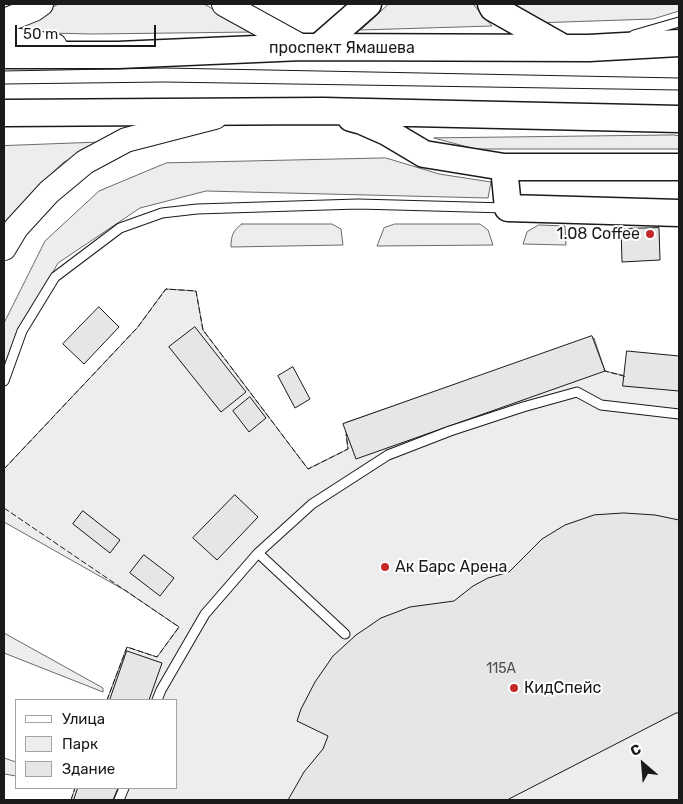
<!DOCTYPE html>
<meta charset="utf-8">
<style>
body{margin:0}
#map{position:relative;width:683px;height:804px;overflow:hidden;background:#fff;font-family:Rubik,sans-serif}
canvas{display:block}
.frame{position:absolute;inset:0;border:5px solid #1a1a1a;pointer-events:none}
.legend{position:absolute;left:15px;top:699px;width:162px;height:90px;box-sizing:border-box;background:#fff;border:1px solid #a3a3a3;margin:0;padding:6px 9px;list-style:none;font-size:15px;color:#1a1a1a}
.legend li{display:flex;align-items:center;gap:10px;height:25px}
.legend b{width:25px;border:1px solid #a3a3a3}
.north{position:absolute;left:618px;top:739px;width:50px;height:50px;-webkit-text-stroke:4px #fff;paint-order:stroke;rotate:333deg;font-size:14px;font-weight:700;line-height:20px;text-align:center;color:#1a1a1a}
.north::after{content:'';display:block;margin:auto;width:18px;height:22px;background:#1a1a1a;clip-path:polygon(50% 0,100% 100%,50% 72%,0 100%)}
.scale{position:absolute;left:15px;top:25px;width:141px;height:22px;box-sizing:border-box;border:2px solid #1a1a1a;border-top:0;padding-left:6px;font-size:15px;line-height:18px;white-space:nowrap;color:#1a1a1a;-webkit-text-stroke:4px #fff;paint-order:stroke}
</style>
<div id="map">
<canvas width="683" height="804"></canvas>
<div class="frame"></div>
<ul class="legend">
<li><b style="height:6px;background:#fff"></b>Улица</li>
<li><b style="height:14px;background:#ededed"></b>Парк</li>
<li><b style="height:14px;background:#e6e6e6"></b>Здание</li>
</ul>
<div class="north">С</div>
<div class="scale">50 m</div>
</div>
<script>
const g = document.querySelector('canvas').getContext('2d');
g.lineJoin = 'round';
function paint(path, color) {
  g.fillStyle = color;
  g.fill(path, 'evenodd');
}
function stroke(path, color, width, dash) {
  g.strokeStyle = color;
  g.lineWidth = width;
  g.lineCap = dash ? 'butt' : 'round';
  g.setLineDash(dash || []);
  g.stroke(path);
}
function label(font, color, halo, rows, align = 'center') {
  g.font = font + ' Rubik,sans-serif';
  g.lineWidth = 4;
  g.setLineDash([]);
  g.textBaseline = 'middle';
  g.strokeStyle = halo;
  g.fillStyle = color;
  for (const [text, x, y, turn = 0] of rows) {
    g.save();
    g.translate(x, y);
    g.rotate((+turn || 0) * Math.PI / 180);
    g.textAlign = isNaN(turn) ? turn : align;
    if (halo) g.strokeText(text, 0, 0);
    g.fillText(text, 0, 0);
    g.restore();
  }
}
const green = new Path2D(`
 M59 4H204L253 32 92 34 4 32Z
 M389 4H473L492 26 361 30Z
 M501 4H679V11L653 19 534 23Z
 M674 135 679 136V149H475L434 138Z
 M104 142 64 162 36 188 4 227V146Z
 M386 158 439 174 491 182 488 198 206 191 140 208 58 263 18 334 4 373V323L45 241 99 191 166 163Z
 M242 224H332L341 229 343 245 231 247C231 236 233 230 242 224Z
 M395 224H480L488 230 493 245 377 246 384 228Z
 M539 225 565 226 566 245 523 244 527 232Z
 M166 289 196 291 203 330 308 469 348 449 345 423 594 338 605 371 630 377 679 383V800H71L75 788H176V700H107L127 647 157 657 179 627 126 591 4 522V469L137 328Z
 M4 633 103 688V692L4 653Z
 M4 758 16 762V776L4 774Z`);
const building = new Path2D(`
 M659 228 660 260 622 262 621 229Z
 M99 307 119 327 84 364 63 344Z
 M195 327 246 392 221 412 169 347Z
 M592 336 605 371 356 459 343 424Z
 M627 351 679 356V391L623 386Z
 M293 367 310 399 295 408 278 376Z
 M250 397 266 418 249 432 233 411Z
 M235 495 258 517 217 560 193 538Z
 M83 511 120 540 110 553 73 524Z
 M624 513 655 515 679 520V713H676L507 800H288L304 772 323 749 328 736 297 721 301 709 315 682 333 656 356 635 381 618 410 607 454 601 473 586 488 578 509 572 542 539 565 525 594 515Z
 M144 555 174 578 160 596 130 573Z
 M127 651 162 663 149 700H110Z
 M78 788H118L113 800H74Z`);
const service = new Path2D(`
 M634 35 679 22
 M4 381 22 331 55 277 120 228 162 213 197 209 358 204 506 208
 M258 553 345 634
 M157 700 161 690 205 614 258 553 312 504 388 455 450 431 523 407 577 392 601 405 679 414
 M119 800 124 788`);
const secondary = new Path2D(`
 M224 4 302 47
 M4 21 34 9 41 4
 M4 39 55 46
 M4 248 16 228 49 192 85 162 126 140 215 117`);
const primary = new Path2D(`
 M491 4 493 8 562 47
 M320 46 368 4
 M4 55H118L302 47 589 48 679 43
 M4 113 323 111 679 119
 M351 118 362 121 387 132 424 154 504 167H679
 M504 167 508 208 679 213`);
const tram = new Path2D(`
 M4 71 165 68 679 78
 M4 84 164 82 679 90`);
const fence = new Path2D(`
 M604 369 605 371 627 377
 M4 469 137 328 166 289 196 291 203 330 308 469 348 449 346 434
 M4 508 179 627 157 657 127 647 107 700
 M71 800 75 788`);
const markers = [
 [650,234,5,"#c62828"],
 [385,567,5,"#c62828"],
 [514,688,5,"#c62828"]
];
const numberNames = [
 ["115А",501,669]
];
const streetNames = [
 ["проспект Ямашева",342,48]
];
const poiNames = [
 ["1.08 Coffee",640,234,"right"],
 ["Ак Барс Арена",395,567],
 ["КидСпейс",524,688]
];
paint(green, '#ededed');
stroke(green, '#6a6a6a', 1);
paint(building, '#e6e6e6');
stroke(building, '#1a1a1a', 1);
stroke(service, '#1a1a1a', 11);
stroke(secondary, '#1a1a1a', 26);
stroke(primary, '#1a1a1a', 29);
stroke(service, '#fff', 9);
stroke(secondary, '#fff', 24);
stroke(primary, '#fff', 26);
stroke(tram, '#1a1a1a', 1);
stroke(fence, '#1a1a1a', 1, [6, 2.5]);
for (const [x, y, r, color] of markers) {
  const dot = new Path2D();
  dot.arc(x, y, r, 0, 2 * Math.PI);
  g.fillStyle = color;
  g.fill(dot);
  stroke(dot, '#fff', 2);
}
label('14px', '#4d4d4d', null, numberNames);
label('16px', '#1a1a1a', '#fff', streetNames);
label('16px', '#1a1a1a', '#fff', poiNames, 'left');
</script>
